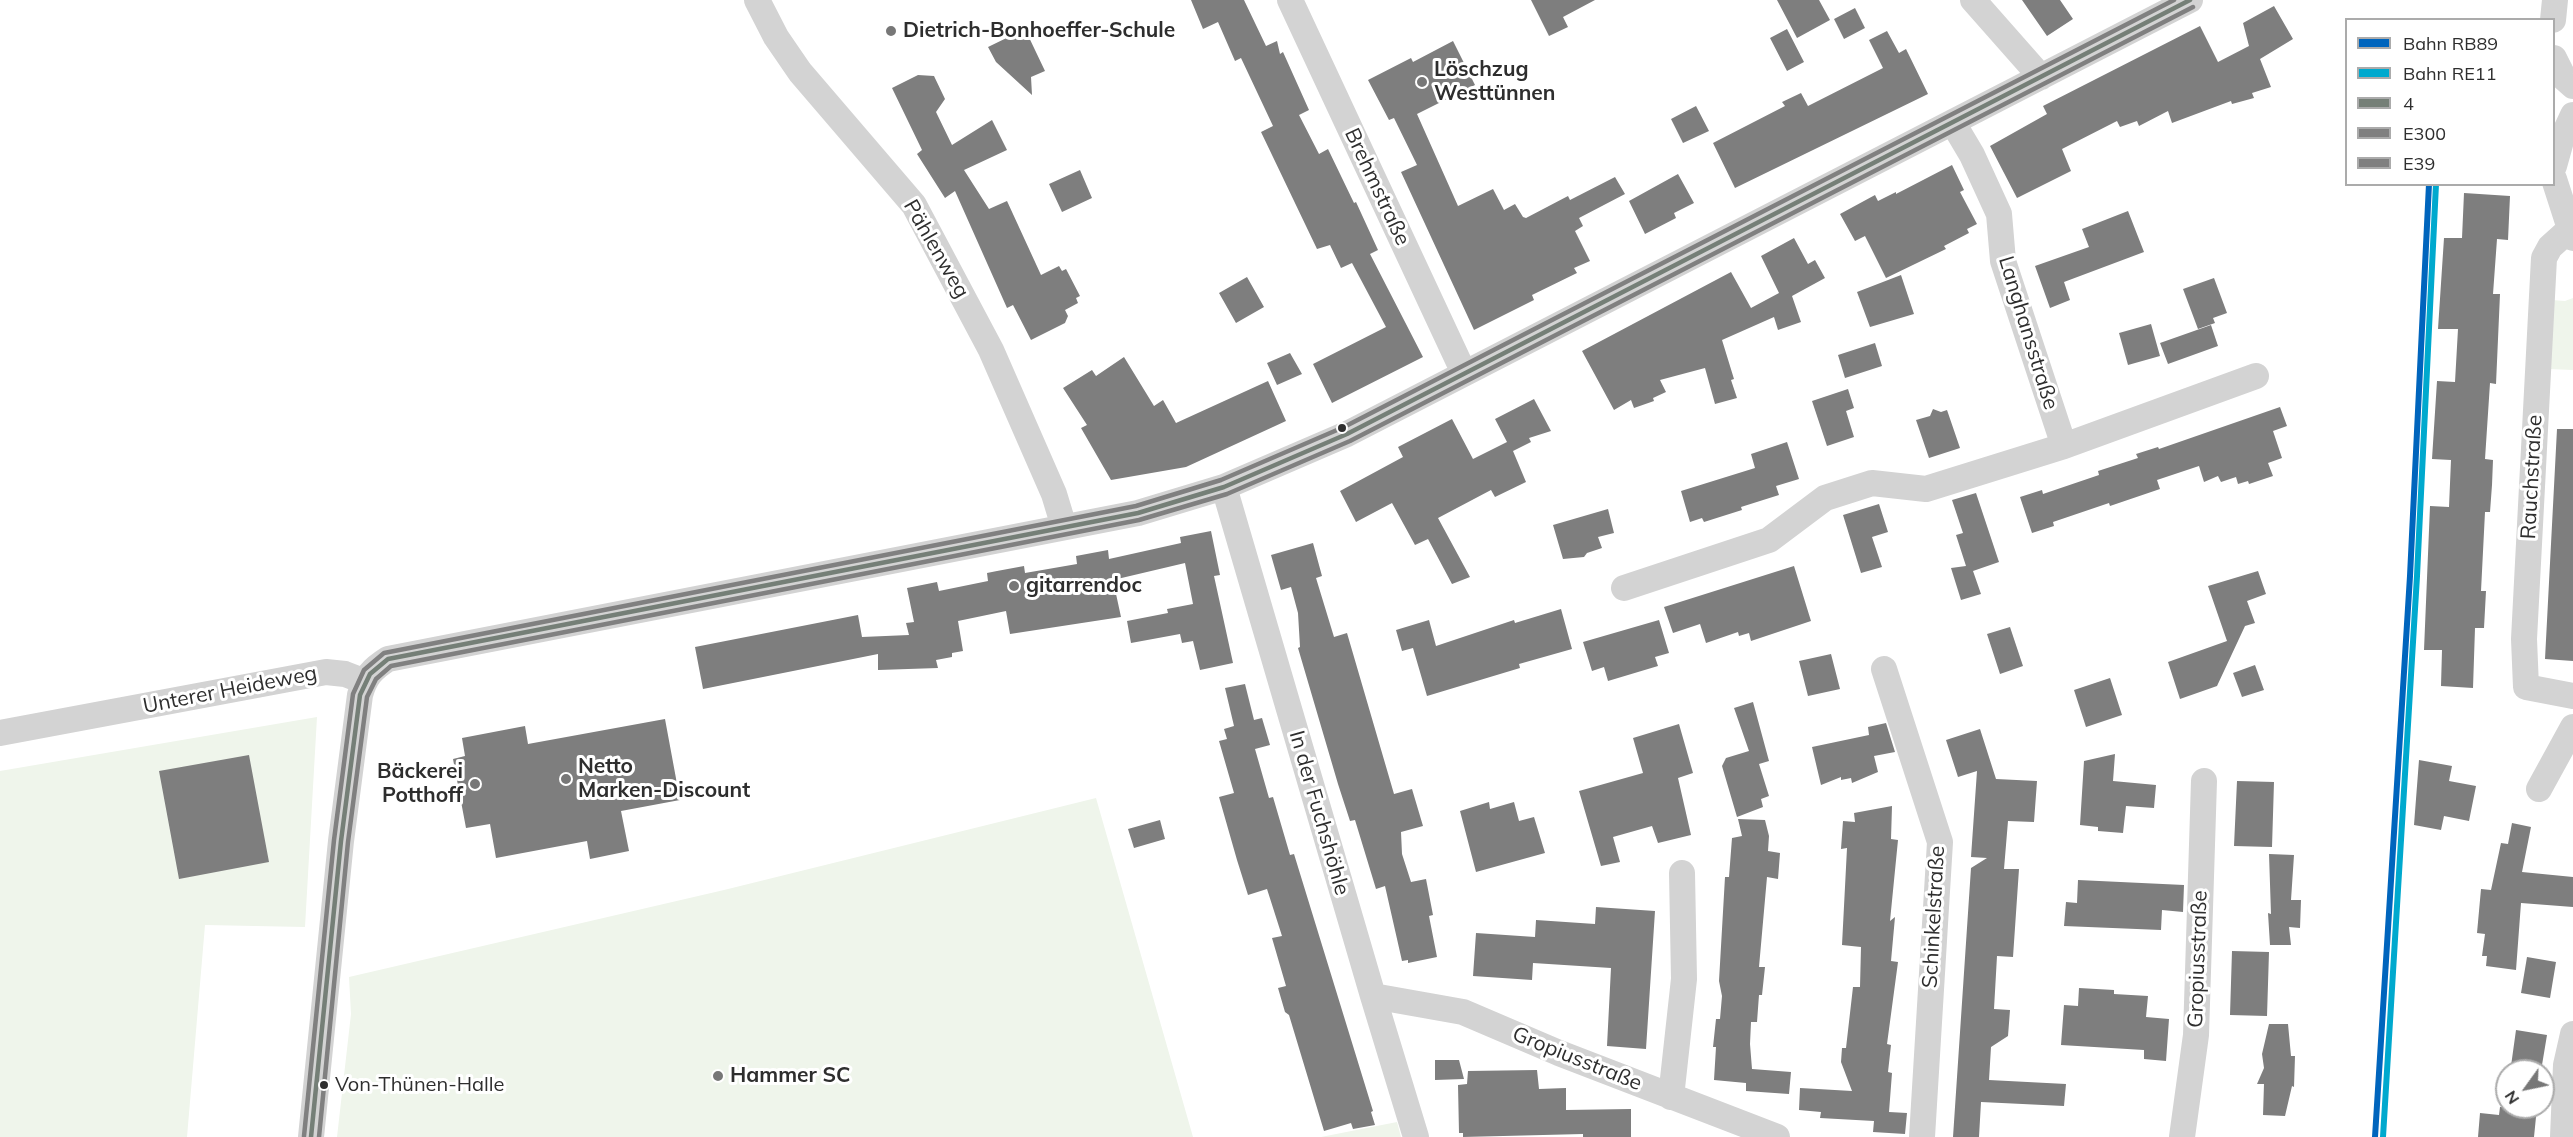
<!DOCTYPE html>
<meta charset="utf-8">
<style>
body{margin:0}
#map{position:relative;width:2573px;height:1137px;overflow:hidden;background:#fff;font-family:Mulish,sans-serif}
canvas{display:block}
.legend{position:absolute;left:2345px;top:18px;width:210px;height:168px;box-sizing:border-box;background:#fff;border:2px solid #ababab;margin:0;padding:8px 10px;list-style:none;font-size:18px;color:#2e2e2e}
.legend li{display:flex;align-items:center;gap:12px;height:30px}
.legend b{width:30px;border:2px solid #ababab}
.north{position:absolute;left:2495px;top:1059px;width:60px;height:60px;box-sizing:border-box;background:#fff;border:2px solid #ababab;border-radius:50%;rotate:237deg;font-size:16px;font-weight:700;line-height:24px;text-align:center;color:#2e2e2e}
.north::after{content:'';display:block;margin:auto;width:21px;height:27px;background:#777;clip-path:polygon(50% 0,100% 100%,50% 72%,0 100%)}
</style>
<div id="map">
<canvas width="2573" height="1137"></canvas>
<ul class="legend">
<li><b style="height:8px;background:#0065bd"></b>Bahn RB89</li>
<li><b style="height:8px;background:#00a9ce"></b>Bahn RE11</li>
<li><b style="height:8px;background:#757f77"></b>4</li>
<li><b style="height:8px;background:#808080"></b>E300</li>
<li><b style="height:8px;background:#808080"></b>E39</li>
</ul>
<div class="north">N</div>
</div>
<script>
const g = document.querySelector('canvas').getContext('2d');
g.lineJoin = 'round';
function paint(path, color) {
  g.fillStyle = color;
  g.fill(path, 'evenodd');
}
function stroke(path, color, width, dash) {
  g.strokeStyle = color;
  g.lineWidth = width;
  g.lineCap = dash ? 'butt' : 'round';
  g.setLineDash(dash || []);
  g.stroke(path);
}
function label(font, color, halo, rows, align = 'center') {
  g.font = font + ' Mulish,sans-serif';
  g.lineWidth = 6;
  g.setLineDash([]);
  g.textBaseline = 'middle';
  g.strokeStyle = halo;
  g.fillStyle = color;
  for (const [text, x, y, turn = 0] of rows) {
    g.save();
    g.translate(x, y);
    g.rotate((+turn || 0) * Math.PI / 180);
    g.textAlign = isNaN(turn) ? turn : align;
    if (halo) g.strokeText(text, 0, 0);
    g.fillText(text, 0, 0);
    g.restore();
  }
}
const green = new Path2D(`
 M2573 298V370L2548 369 2551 300 2565 301Z
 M317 717 305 927 205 925 187 1137H0V771Z
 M1096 798 1193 1137H337L351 1014 349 977 724 890Z
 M1397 1122 1401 1137H1321Z`);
const building = new Path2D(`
 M1191 0H1244L1266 46 1277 41 1280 54 1283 52 1309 110 1299 115 1319 154 1328 149 1354 203 1356 202 1378 250 1370 254 1423 357 1332 403 1313 364 1386 327 1352 263 1341 268 1330 245 1317 249 1261 132 1273 126 1241 58 1235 61 1218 22 1203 29Z
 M1531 0H1595L1563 17 1568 27 1549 36Z
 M1777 0H1819L1830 20 1797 38Z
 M2022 0H2060L2073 19 2047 36Z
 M2274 6 2293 39 2260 59 2271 87 2252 93 2254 98 2232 104 2231 101 2172 123 2168 111 2139 126 2137 121 2120 127 2117 121 2062 149 2071 171 2017 198 1990 146 2047 114 2043 106 2200 26 2218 62 2249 46 2243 23Z
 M1855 8 1865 28 1844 39 1834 19Z
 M1025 29 1045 71 1031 77 1032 95 996 62 988 47Z
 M1787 29 1804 62 1787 71 1770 38Z
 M1887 31 1899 53 1906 49 1928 94 1735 188 1713 143 1785 106 1782 102 1801 93 1808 106 1883 68 1869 40Z
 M1453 41 1475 85 1417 114 1458 206 1493 189 1504 210 1515 204 1523 217 1526 218 1568 196 1570 200 1615 177 1625 194 1579 218 1583 226 1575 231 1590 261 1574 268 1577 273 1532 295 1534 300 1474 330 1401 172 1417 165 1394 118 1389 120 1368 80 1411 58 1413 62Z
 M918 75 934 76 945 99 936 112 952 145 992 120 1007 150 964 170 989 209 1007 201 1041 275 1059 266 1062 271 1066 269 1080 296 1076 298 1078 303 1065 310 1068 316 1065 323 1031 340 1013 305 1007 308 955 191 945 198 917 154 922 150 892 88Z
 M1696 106 1709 131 1683 143 1671 119Z
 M1952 165 1964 190 1960 192 1977 224 1967 229 1969 233 1944 246 1946 249 1886 278 1865 236 1855 241 1840 214 1875 195 1878 201 1896 192V194Z
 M1080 170 1092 198 1062 212 1049 184Z
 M1678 174 1694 203 1674 213 1676 218 1645 234 1629 201Z
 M2464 193 2510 196 2508 240 2497 239 2493 294H2500L2496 384 2490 383 2485 459 2493 460 2492 485 2490 512H2485L2481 591H2486L2484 628H2475L2473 688 2441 686 2442 650H2424L2430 506 2449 507 2451 460 2432 459 2437 381 2455 382 2458 329H2438L2444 238H2462Z
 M2128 211 2144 252 2064 282 2070 300 2050 308 2035 266 2089 247 2082 229Z
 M1794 238 1808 264 1815 260 1825 278 1792 296 1801 322 1778 330 1774 317 1722 340 1734 379 1731 380 1737 398 1715 404 1705 368 1660 380 1666 392 1653 398 1654 401 1634 408 1631 400 1614 410 1582 351 1731 272 1751 308 1779 293 1761 256Z
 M1901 275 1914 314 1870 327 1857 292Z
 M1247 277 1264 307 1236 323 1219 293Z
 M2214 278 2227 313 2213 318 2215 323 2198 329 2183 289Z
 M2151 324 2160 356 2128 365 2119 333Z
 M2211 325 2218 346 2168 364 2160 343Z
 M1875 343 1882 366 1845 378 1838 355Z
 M1290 353 1302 374 1277 385 1267 363Z
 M1124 357 1154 406 1163 400 1176 423 1268 381 1286 421 1186 467 1111 480 1081 428 1087 425 1063 388 1092 370 1096 376Z
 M1848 389 1854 408 1846 411 1854 437 1827 446 1812 401Z
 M1534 399 1551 431 1529 438 1531 442 1513 451 1526 482 1495 497 1491 490 1438 518 1470 577 1452 584 1428 539 1415 545 1392 503 1356 522 1340 491 1403 457 1398 447 1452 419 1473 459 1507 442 1495 419Z
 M2280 407 2287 426 2273 431 2282 458 2268 463 2273 476 2249 484 2248 481 2238 484 2236 477 2221 482 2218 476 2204 482 2199 466 2157 480 2160 489 2110 506 2109 503 2053 522 2054 526 2032 533 2020 497 2042 490 2043 494 2099 475 2098 471 2138 458 2136 454 2158 447 2159 449Z
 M1933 409 1941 412 1947 410 1960 448 1929 458 1916 420 1930 416Z
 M2557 429H2573V661L2545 659Z
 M1787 442 1799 479 1776 486 1779 495 1741 507 1742 510 1704 522 1702 518 1690 522 1681 491 1755 468 1751 454Z
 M1976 493 1999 562 1973 571 1981 594 1961 600 1951 568 1966 566 1956 535 1963 533 1952 500Z
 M1879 504 1888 532 1872 537 1882 567 1861 573 1843 515Z
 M1608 509 1614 533 1598 537 1602 548 1587 553 1584 557 1563 559 1553 525Z
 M1211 531 1220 575 1214 576 1233 663 1200 670 1193 641 1182 643 1180 634 1131 643 1127 621 1168 613 1167 609 1193 604 1185 563 1113 580 1121 617 1010 634 1006 611 958 621 963 651 952 653V657L936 660 938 668 878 670V654L703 689 695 647 858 615 862 637 909 635 906 623 914 622 907 588 937 582 939 591 988 581 987 573 997 571 1024 566 1025 573 1077 564 1076 556 1108 550 1109 559 1181 543 1180 537Z
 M1313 543 1322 576 1316 578 1334 637 1347 633 1394 794 1412 789 1423 826 1401 832 1402 854 1411 882 1426 879 1433 915 1429 916 1437 957 1408 963V960L1402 961 1385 886 1376 889 1355 820 1350 821 1338 784 1298 648 1300 647 1298 613 1291 587 1281 590 1271 555Z
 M1794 566 1811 621 1751 641 1749 633 1739 636 1738 632 1706 643 1700 624 1673 633 1664 607Z
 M2258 571 2266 594 2247 601 2255 623 2245 626 2217 686 2180 699 2168 662 2227 641 2208 586Z
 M1561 609 1572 649 1519 664 1520 668 1427 696 1413 648 1402 651 1396 630 1429 620 1436 646 1514 620 1515 623Z
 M1659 620 1669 653 1655 657 1658 666 1608 681 1604 667 1592 671 1583 642Z
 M2010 627 2023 666 2000 674 1987 634Z
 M1831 654 1840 689 1808 696 1799 661Z
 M2255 665 2264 690 2242 697 2233 673Z
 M2110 678 2122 715 2086 727 2074 690Z
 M1245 684 1254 720 1262 718 1270 745 1255 749 1269 798 1273 797 1290 855 1294 854 1373 1111 1371 1112 1375 1125 1353 1129 1351 1123 1324 1131 1289 1015 1285 1012 1278 988 1286 986 1272 938 1282 936 1267 889 1248 895 1237 860 1219 797 1234 793 1219 741 1227 739 1224 729 1234 726 1225 688Z
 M1753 702 1769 761 1759 764 1769 796 1761 799 1763 807 1737 817 1722 766 1726 758 1749 751 1734 708Z
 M665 719 680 800 621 811 629 851 590 859 587 841 496 858 490 824 466 828 453 759 465 756 462 738 525 726 528 744Z
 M1886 723 1895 752 1874 756 1878 772 1852 783 1851 778 1841 780V777L1821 785 1812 747 1869 735 1868 727Z
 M1679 724 1693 773 1678 778 1691 835 1658 843 1652 826 1613 837 1620 862 1601 866 1579 791 1643 773 1633 738Z
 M1980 729 1996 779 2037 781 2034 822 2008 821 2004 869H2019L2013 957 1997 956 1994 1009 2010 1010 2008 1036 1991 1047 1989 1080 2066 1084 2064 1106 1981 1102 1979 1137H1953L1971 868 1987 858 1971 857 1977 771 1958 777 1946 740Z
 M2115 754 2113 781 2156 785 2154 808 2126 806 2123 833 2098 831V827L2080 825 2084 761Z
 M249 755 269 862 179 879 159 771Z
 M2419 760 2452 766 2449 781 2476 786 2469 821 2444 816 2441 830 2414 825Z
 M2237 781 2274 782 2272 847 2234 846Z
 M1489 802 1490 809 1514 802 1519 821 1534 817 1545 853 1476 872 1460 811Z
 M1892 806 1891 839 1898 840 1890 921 1895 917 1891 961 1898 962 1887 1044 1891 1045 1888 1072 1892 1073 1889 1112 1907 1113 1905 1134 1873 1132 1874 1121 1820 1118 1821 1112 1799 1110 1800 1088 1852 1091 1841 1062 1842 1048H1846L1853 987H1860L1861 947 1842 945 1847 848 1841 849 1843 821 1855 822 1854 813Z
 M1738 819 1765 820 1769 836 1768 851 1780 853 1778 879 1767 877 1759 967H1765L1762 995H1759L1757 1022H1751L1750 1044 1752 1069 1791 1072 1789 1094 1746 1091V1083L1714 1080 1716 1047H1713L1716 1019H1720L1722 996 1719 981 1725 877H1729L1732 838 1742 836Z
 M1160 820 1165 839 1134 848 1128 829Z
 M2512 823 2531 827 2522 872 2573 877V907L2521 903 2516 970 2486 966 2487 956H2482L2485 934 2477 933 2481 889 2491 890 2501 843 2508 844Z
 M2269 854 2294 855 2291 900H2301L2300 928 2289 927 2291 945H2270L2268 913 2271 914Z
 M2078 880 2184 885 2183 912 2162 910 2161 930 2064 926 2066 902 2077 903Z
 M1596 907 1655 911 1646 1049 1607 1046 1611 968 1533 963 1532 980 1473 976 1476 933 1535 937 1536 920 1595 924Z
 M2232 951 2269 952 2267 1016 2230 1015Z
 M2527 957 2556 962 2550 998 2521 993Z
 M2079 988 2114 990V994L2148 996 2146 1017 2169 1019 2166 1061 2144 1059V1050L2061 1045 2064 1005 2078 1006Z
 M2269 1024H2288L2291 1056H2295L2294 1087 2292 1086 2285 1116 2263 1115 2264 1084H2257L2264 1068 2262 1054Z
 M2516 1030 2547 1035 2541 1071 2511 1066Z
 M1435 1060H1459L1464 1079 1435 1080Z
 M1537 1070 1539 1089 1566 1088V1110L1631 1109V1137H1583V1134L1463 1137V1133H1459L1458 1085 1467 1084 1468 1071Z
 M2500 1107H2537L2534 1137H2478L2480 1113 2499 1115Z`);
const street = new Path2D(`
 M757 0 776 37 800 72 914 205 991 350 1054 494 1064 527
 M1290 0 1464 373
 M1973 0 2041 77
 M2553 20 2555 0
 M2554 58 2564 78 2573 86
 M1953 123 1972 155 1999 214 2003 261 2064 446 2256 376
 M2554 166 2561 141 2573 115
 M2554 179 2573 238
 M2570 229 2550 247 2544 258 2524 639 2526 687 2573 696
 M1224 487 1373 996 1416 1137
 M1624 588 1769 540 1825 498 1872 483 1926 489 2064 446
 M1884 669 1940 842 1922 1137
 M0 733 326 672 345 674 363 681
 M2539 789 2573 727
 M1373 996 1463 1012 1559 1053 1777 1137
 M1671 1097 1684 979 1682 873
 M311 1137 341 841 360 695C365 677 372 669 388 659L1138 513 1224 487 1347 434 2190 0
 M2182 1137 2196 1035 2204 781
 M2563 1137 2566 1065 2573 1034`);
const bus1 = new Path2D(`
 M311 1137 341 841 360 695 370 674 388 659 1138 513 1224 487 1347 434 2190 0`);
const bus2 = new Path2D(`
 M319 1137 348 842 367 697 376 679 391 666 1139 520 1227 494 1350 441 2193 7`);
const bus3 = new Path2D(`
 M304 1136 334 840 353 694 364 670 384 653 1136 506 1221 480 1344 427 2174 0`);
const rail1 = new Path2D(`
 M2375 1137 2410 576 2429 184`);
const rail2 = new Path2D(`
 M2383 1137 2417 576 2436 184`);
const markers = [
 [891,31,6,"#777"],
 [1422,82,6,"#777"],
 [1342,428,5,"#2e2e2e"],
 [1014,586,6,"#777"],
 [566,779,6,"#777"],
 [475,784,6,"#777"],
 [718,1076,6,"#777"],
 [324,1085,5,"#2e2e2e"]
];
const busNames = [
 ["Von-Thünen-Halle",335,1085]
];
const poiNames = [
 ["Dietrich-Bonhoeffer-Schule",903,31],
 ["Löschzug",1434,70],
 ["Westtünnen",1434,94],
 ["gitarrendoc",1026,586],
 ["Netto",578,767],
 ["Marken-Discount",578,791],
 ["Bäckerei",463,772,"right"],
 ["Potthoff",463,796,"right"],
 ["Hammer SC",730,1076]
];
const streetNames = [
 ["Brehmstraße",1377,187,65],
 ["Pählenweg",936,249,60],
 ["Langhansstraße",2028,333,73],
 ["Rauchstraße",2532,477,-87],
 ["Unterer Heideweg",230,690,-11],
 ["In der Fuchshöhle",1319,813,74],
 ["Schinkelstraße",1934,917,-87],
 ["Gropiusstraße",2198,959,-88],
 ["Gropiusstraße",1577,1059,22]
];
paint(green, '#eff5eb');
paint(building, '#7e7e7e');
stroke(street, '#d3d3d3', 26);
stroke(bus1, '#757f77', 4.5);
stroke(bus2, '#808080', 4.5);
stroke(bus3, '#808080', 4.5);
stroke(rail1, '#0065bd', 6);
stroke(rail2, '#00a9ce', 6);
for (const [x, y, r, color] of markers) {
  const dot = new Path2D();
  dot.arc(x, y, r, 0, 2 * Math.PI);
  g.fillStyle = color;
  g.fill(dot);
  stroke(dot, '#fff', 2);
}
label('20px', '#2e2e2e', '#fff', busNames, 'left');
label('bold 21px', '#2e2e2e', '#fff', poiNames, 'left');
label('21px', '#2e2e2e', '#fff', streetNames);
</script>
